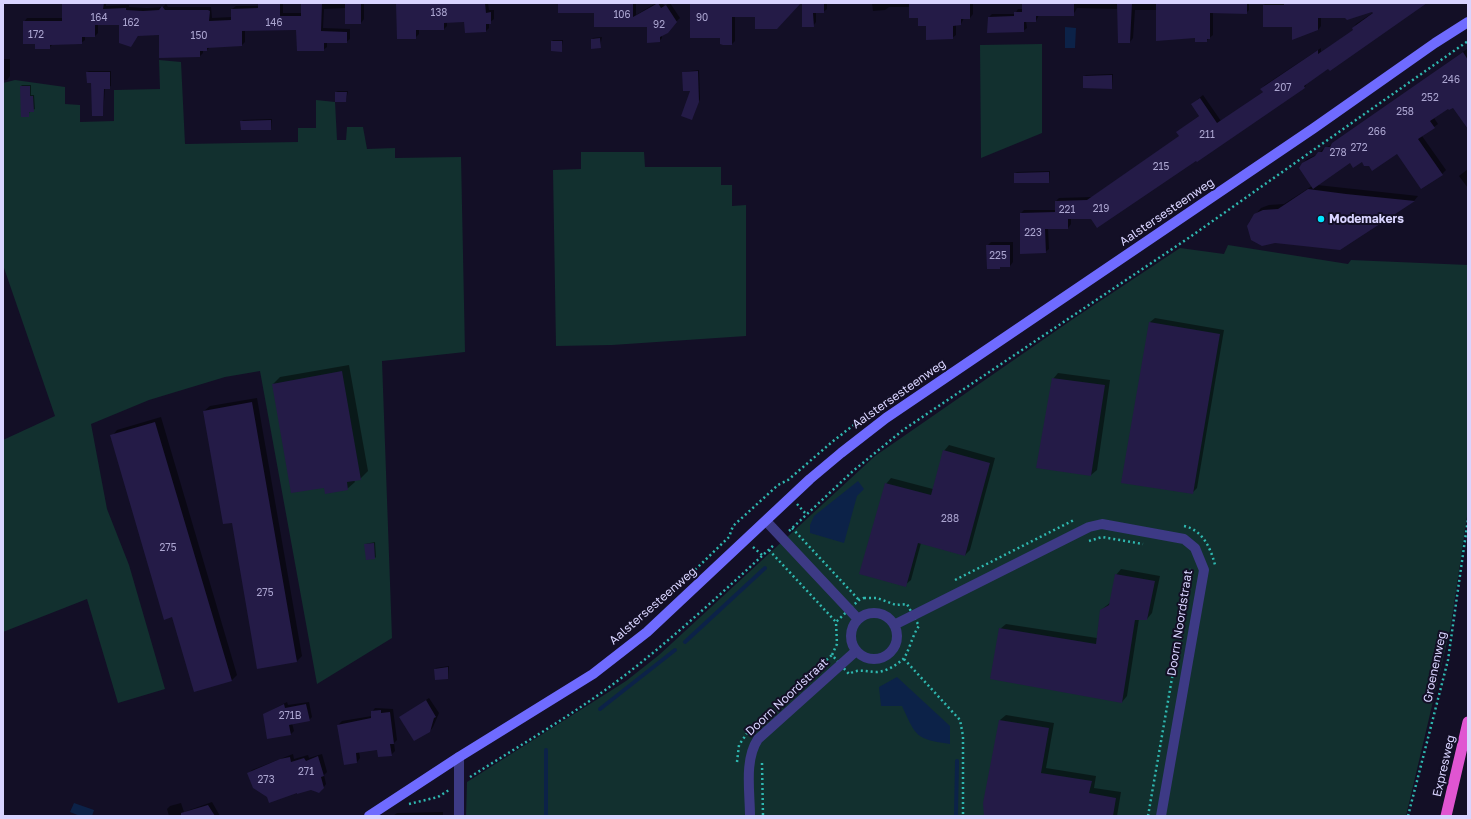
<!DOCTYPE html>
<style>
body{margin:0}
#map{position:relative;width:1471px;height:819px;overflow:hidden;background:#130f26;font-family:"Golos Text",sans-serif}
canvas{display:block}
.frame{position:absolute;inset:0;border:4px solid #d9d4ff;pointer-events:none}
</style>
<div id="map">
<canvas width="1471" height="819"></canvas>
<div class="frame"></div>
</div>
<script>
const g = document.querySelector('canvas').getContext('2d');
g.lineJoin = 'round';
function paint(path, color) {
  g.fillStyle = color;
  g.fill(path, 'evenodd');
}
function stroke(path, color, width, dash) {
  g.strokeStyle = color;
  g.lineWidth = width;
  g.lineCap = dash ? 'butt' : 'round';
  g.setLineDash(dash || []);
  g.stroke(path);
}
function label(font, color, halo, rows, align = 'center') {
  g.font = font + ' "Golos Text",sans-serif';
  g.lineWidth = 4;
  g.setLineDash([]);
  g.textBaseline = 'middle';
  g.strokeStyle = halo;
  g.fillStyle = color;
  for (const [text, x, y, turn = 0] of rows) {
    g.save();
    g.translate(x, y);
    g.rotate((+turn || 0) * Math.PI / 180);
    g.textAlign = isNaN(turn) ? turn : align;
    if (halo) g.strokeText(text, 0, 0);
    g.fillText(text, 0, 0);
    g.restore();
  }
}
const green = new Path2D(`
 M1042 44V133L981 158 980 45Z
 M159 60 181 62 185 144 298 142V128H316V100L335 102 337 140H346L347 127H363L367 149 395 148V158L461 157 465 352 382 361 392 638 317 684 260 371 225 377 149 400 91 424 107 509 129 565 165 689 118 703 87 599 3 632V440L55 416 3 265V83L15 80 65 87V104L80 105V122L114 121V90L160 89Z
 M581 152H644L645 167H721V185H732V206L746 205V336L612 345 556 346 553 170 581 169Z
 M1228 245 1348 264 1351 260 1468 265V510L1451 625 1406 816H466L467 782 626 681 659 655 875 456 1073 319 1180 248 1224 254Z`);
const water = new Path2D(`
 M1065 27 1076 28 1075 48H1065Z
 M858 481 864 489 857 496 844 543 810 533V525L814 516Z
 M897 677 950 726V744C915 739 916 736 902 706H881L879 687Z
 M74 803 94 810 92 816H80L70 812Z`);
const shadow = new Path2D(`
 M63 3H106V6L129 5V7L147 8 163 7 166 4 168 7H211L212 18 232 17V9L236 6H259V3H283V13H302V3H364V19L361 23 346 8 324 9 323 28 350 29V39L346 42H327V47L323 50 297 29 245 30V42L242 45 210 47 207 50H203V53L200 56 160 34 139 35 131 46 120 24H98V33L95 36H85V40L81 43 53 44 49 48 36 43 24 22 27 18H63Z
 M397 3H488L489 10H494V19L489 23V28L485 32 465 21H447V26L444 29H419V34L415 38Z
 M559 3H636V15L656 3H663L664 6 670 3 680 18 662 35V38L659 41 648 26Z
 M691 3H800L756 16H735V41L732 44 721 37Z
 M803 3H827V9L823 12H816V22L813 26Z
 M872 3H973V14L970 18H964L961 24 956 25V35L952 38 927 25 910 7H889L885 10 873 11Z
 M1023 3H1249V10L1246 13 1213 12V35L1206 41 1196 37 1157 10H1135L1133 38 1130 42 1118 9 1077 8 1073 15H1039L1036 21H1026L1027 28 1023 31 989 17 992 14H1015L1018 9H1023Z
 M1266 3H1425L1307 83 1305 87 1198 161 1197 160 1091 218H1071V224L1068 228H1048L1049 249 1045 252 1021 213 1024 210H1056V201L1059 198 1092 197 1180 136 1177 132 1200 115 1192 104 1203 95 1221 121 1263 92 1261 89 1265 85 1321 48V52L1354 30 1353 28 1356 24 1374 12 1373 10 1346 17H1321V26L1318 30 1293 26 1264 5Z
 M602 37 600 47 592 39 593 38Z
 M553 40H563L561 51 552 41Z
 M1467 49 1468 127 1454 106 1448 108 1434 118 1438 124 1422 136 1446 170 1442 174 1397 153 1369 164 1362 160 1350 162 1317 185 1418 196 1414 201 1340 249 1248 230 1249 222 1261 208 1269 205 1284 204 1312 186 1303 163 1307 159 1318 154 1323 149 1333 144Z
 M3 59H10V76L7 80H3Z
 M699 70 700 99 693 117 692 90 683 72Z
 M89 71H111V86L105 88 103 115 87 72Z
 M1113 74 1112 88 1084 76 1086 75Z
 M22 85H31V95H34L35 109 30 111 28 116 21 86Z
 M338 91H348L346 101 336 92Z
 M272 119 271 129 241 122 243 120Z
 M1468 169V188L1459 176Z
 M1050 171 1049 182 1015 173 1017 172Z
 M991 242H1013V262L1010 266H1002L999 268 987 246Z
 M1155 318 1224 330 1197 488 1192 493 1150 322Z
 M349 365 368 471 360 479 354 480 355 482 347 489 325 487 273 384 280 377Z
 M1058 373 1110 380 1097 470 1091 475 1037 467 1053 379Z
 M257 398 302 656 297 661 233 522 204 411 210 406Z
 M161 417 237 675 231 681 112 436 117 430Z
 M949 445 995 458 970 550 965 555 921 543 911 580 905 585 886 484 891 478 933 489 944 451Z
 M375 542 376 557 375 558 365 544Z
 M1121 569 1160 576 1152 613 1147 619H1139L1127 696 1122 702 1000 629 1006 624 1097 638 1101 610 1111 602 1116 575Z
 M449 666 448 678 435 669 436 668Z
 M429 698 439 713 433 727 430 731 400 717Z
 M287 702 288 705 309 702 312 717 309 720 292 723 294 731 291 734 264 714Z
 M375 708 393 709 397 740 394 743 395 751 391 755 378 749 359 752 360 758 357 762 345 764 338 725 342 721 372 716V712Z
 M1006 715 1054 723 1046 768 1096 776 1094 788 1121 792 1117 816H985L984 804 1000 720Z
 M293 754 294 759 308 755 309 758 322 754 327 772 324 775 326 784 321 791 316 792 311 789 268 796 249 773 252 770Z
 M212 802 220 816H169L167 809 170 806 181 803 184 812Z
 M443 812V816H393L397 813Z`);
const stream = new Path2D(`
 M685 642 765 568
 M600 709 675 650
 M546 750V816
 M956 816 957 761`);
const building = new Path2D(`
 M62 3H104L103 9 126 8V10L143 11 159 10 162 6 165 10H208L210 11 209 21 231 20V9L258 8V3H280V16H301V3H322L321 31 347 32V43H324V51H297L296 30 242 31V46L207 48V51H200V57L159 58V35L138 36 131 47 119 43V25H95V37H82V44L50 45V49H35V44H23V21H62Z
 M345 3H361V24H345Z
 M396 3H485L486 13 491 12V24H486V32L465 33 464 22 444 23V30H416V39H397Z
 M558 3H633V17L658 3 661 8 666 5 677 22 668 33 660 37V42L647 43V27H594V13H558Z
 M690 3H801L777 29H755V17H732V45H723L720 44V38H690Z
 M802 3H824V13H813L814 27H802Z
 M909 3H970V19H961V25L953 26V39L926 40V26H918V18H909Z
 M1022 3H1074V16H1036V22H1024V32L987 33 988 17 1014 16V12H1022Z
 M1117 3H1132L1130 43H1118Z
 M1156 3H1247V14L1210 13V39H1207V42H1195V38L1156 41Z
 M1284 3H1427L1330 71 1328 69 1304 86 1305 88 1197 162 1196 161 1097 228 1091 219H1068V229H1045L1046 253 1020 254V213L1055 212V201L1087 200 1179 136 1176 132 1199 116 1191 104 1200 98 1217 123 1263 92 1260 89 1318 50V54L1353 30 1352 28 1373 13 1372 12 1347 20 1345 18H1318V30L1292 40V27H1263V5H1284Z
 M600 38 601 48 591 49V39Z
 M551 41H562V52L551 51Z
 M1463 52 1468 60V129L1453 108 1449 110 1448 109 1430 121 1435 128 1418 139 1443 175 1421 189 1397 154 1372 171 1369 166H1364L1362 162 1353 168 1350 163 1313 189 1299 168 1302 163 1315 156 1318 152H1322L1325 147H1330L1332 143Z
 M698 71 699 102 692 120 681 116 690 91H683L682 72Z
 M86 72H110V89H104L103 116H92L91 83H87Z
 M1112 75V89L1083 88V76Z
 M20 86H30V96H33L34 112H29V117H21Z
 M335 92H347L346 102H335Z
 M271 120V130H241L240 121Z
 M1049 172V183H1014V173Z
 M1308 189 1346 194 1415 201 1340 250 1275 243 1262 246 1251 240 1247 226 1254 214 1263 210 1278 209Z
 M986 245H1010V267H1000V269H987Z
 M1149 322 1220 334 1193 494 1121 483Z
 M342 371 361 480 347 482 348 490 325 494 324 488 291 493 272 384Z
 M1052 378 1105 385 1091 476 1036 468Z
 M252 402 297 662 257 669 232 523 223 524 203 411Z
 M155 422 232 681 194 692 172 617 164 620 110 435Z
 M943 450 990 463 965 556 918 543 906 587 859 574 885 483 931 495Z
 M374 543 375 559 366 560 364 544Z
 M1115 574 1155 581 1147 620H1135L1122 703 990 679 999 628 1096 644 1100 610 1109 605Z
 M448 667V679L435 680 434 669Z
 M426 700 436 717 434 718 430 732 414 741 399 717Z
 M284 704 285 708 306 704 310 721 289 725 291 735 267 739 263 714Z
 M381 710V713L390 712 394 744H390L392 756 378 757 377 750 356 753 357 763 344 765 337 725 371 718V711Z
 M999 720 1049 728 1041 773 1092 781 1089 793 1116 798 1113 816H984L983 803Z
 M318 756 324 776 321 777 324 788 319 793 311 790 297 794V793L269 803 267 797 253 788 247 773 280 759 290 757 291 762 304 758 306 761Z
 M208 805 215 816H181V813Z`);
const path = new Path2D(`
 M797 504 806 514
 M1184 526C1203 530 1211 549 1215 565
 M792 528 859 600
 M789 531 853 471 903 430 1190 237 1468 41
 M1089 541 1102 537 1143 544
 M753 547 762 555
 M769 550 836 622
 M955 580 1074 520
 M670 594 729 537 733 526 778 485 788 480 832 442 888 398 898 396
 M864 598H877L896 605 907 604 919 626C912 635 908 656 902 660 895 666 887 671 877 672 866 672 859 668 849 674L832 655 837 644 836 622 859 600Z
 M904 659 960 720 963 736V816
 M804 680 832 655
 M737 762 739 745 750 729
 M762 763 763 816
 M470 777C522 744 576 713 624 676 677 635 726 589 775 544
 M409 804 438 797 449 790
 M1148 816 1191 569
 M1408 816 1448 660 1468 519`);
const minor = new Path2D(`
 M766 521 858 619
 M851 636a23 23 0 1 1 46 0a23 23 0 1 1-46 0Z
 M894 625 1089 527 1102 524 1184 539 1195 548 1204 570 1161 816
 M459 816V757
 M750 816C750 792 744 760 758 739L856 651`);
const secondary = new Path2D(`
 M369 816 459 757 593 674 647 632 810 479 841 453 886 418 1314 128 1435 43 1468 22`);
const trunk = new Path2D(`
 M1446 816 1468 722`);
const markers = [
 [1321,219,4,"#00e5ff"]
];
const numberNames = [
 ["138",439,13],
 ["106",622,15],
 ["164",99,18],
 ["90",702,18],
 ["162",131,23],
 ["146",274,23],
 ["92",659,25],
 ["172",36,35],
 ["150",199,36],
 ["246",1451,80],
 ["207",1283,88],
 ["252",1430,98],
 ["258",1405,112],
 ["266",1377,132],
 ["211",1207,135],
 ["272",1359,148],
 ["278",1338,153],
 ["215",1161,167],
 ["219",1101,209],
 ["221",1067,210],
 ["223",1033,233],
 ["225",998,256],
 ["288",950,519],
 ["275",168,548],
 ["275",265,593],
 ["271B",290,716],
 ["271",306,772],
 ["273",266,780]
];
const streetNames = [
 ["Aalstersesteenweg",1167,212,-34],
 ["Aalstersesteenweg",899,394,-35],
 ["Aalstersesteenweg",653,606,-41],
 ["Doorn Noordstraat",1180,623,-81],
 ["Groenenweg",1435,667,-78],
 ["Doorn Noordstraat",787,697,-43],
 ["Expresweg",1444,766,-77]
];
const poiNames = [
 ["Modemakers",1329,219]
];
paint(green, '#12302f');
paint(water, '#0c2248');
paint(shadow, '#0007');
stroke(stream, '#0c2248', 4);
paint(building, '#241b47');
stroke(path, '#2fb8b0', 2.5, [2, 3]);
stroke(minor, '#3d3a85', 10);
stroke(secondary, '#6f6bff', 10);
stroke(trunk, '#e055d1', 11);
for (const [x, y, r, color] of markers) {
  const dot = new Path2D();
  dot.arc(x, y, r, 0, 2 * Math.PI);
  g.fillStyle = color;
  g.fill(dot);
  stroke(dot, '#130f26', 1.5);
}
label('10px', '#aca6d1', null, numberNames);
label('12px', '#d9d4ff', '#130f26', streetNames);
label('bold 12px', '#d9d4ff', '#130f26', poiNames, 'left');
</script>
